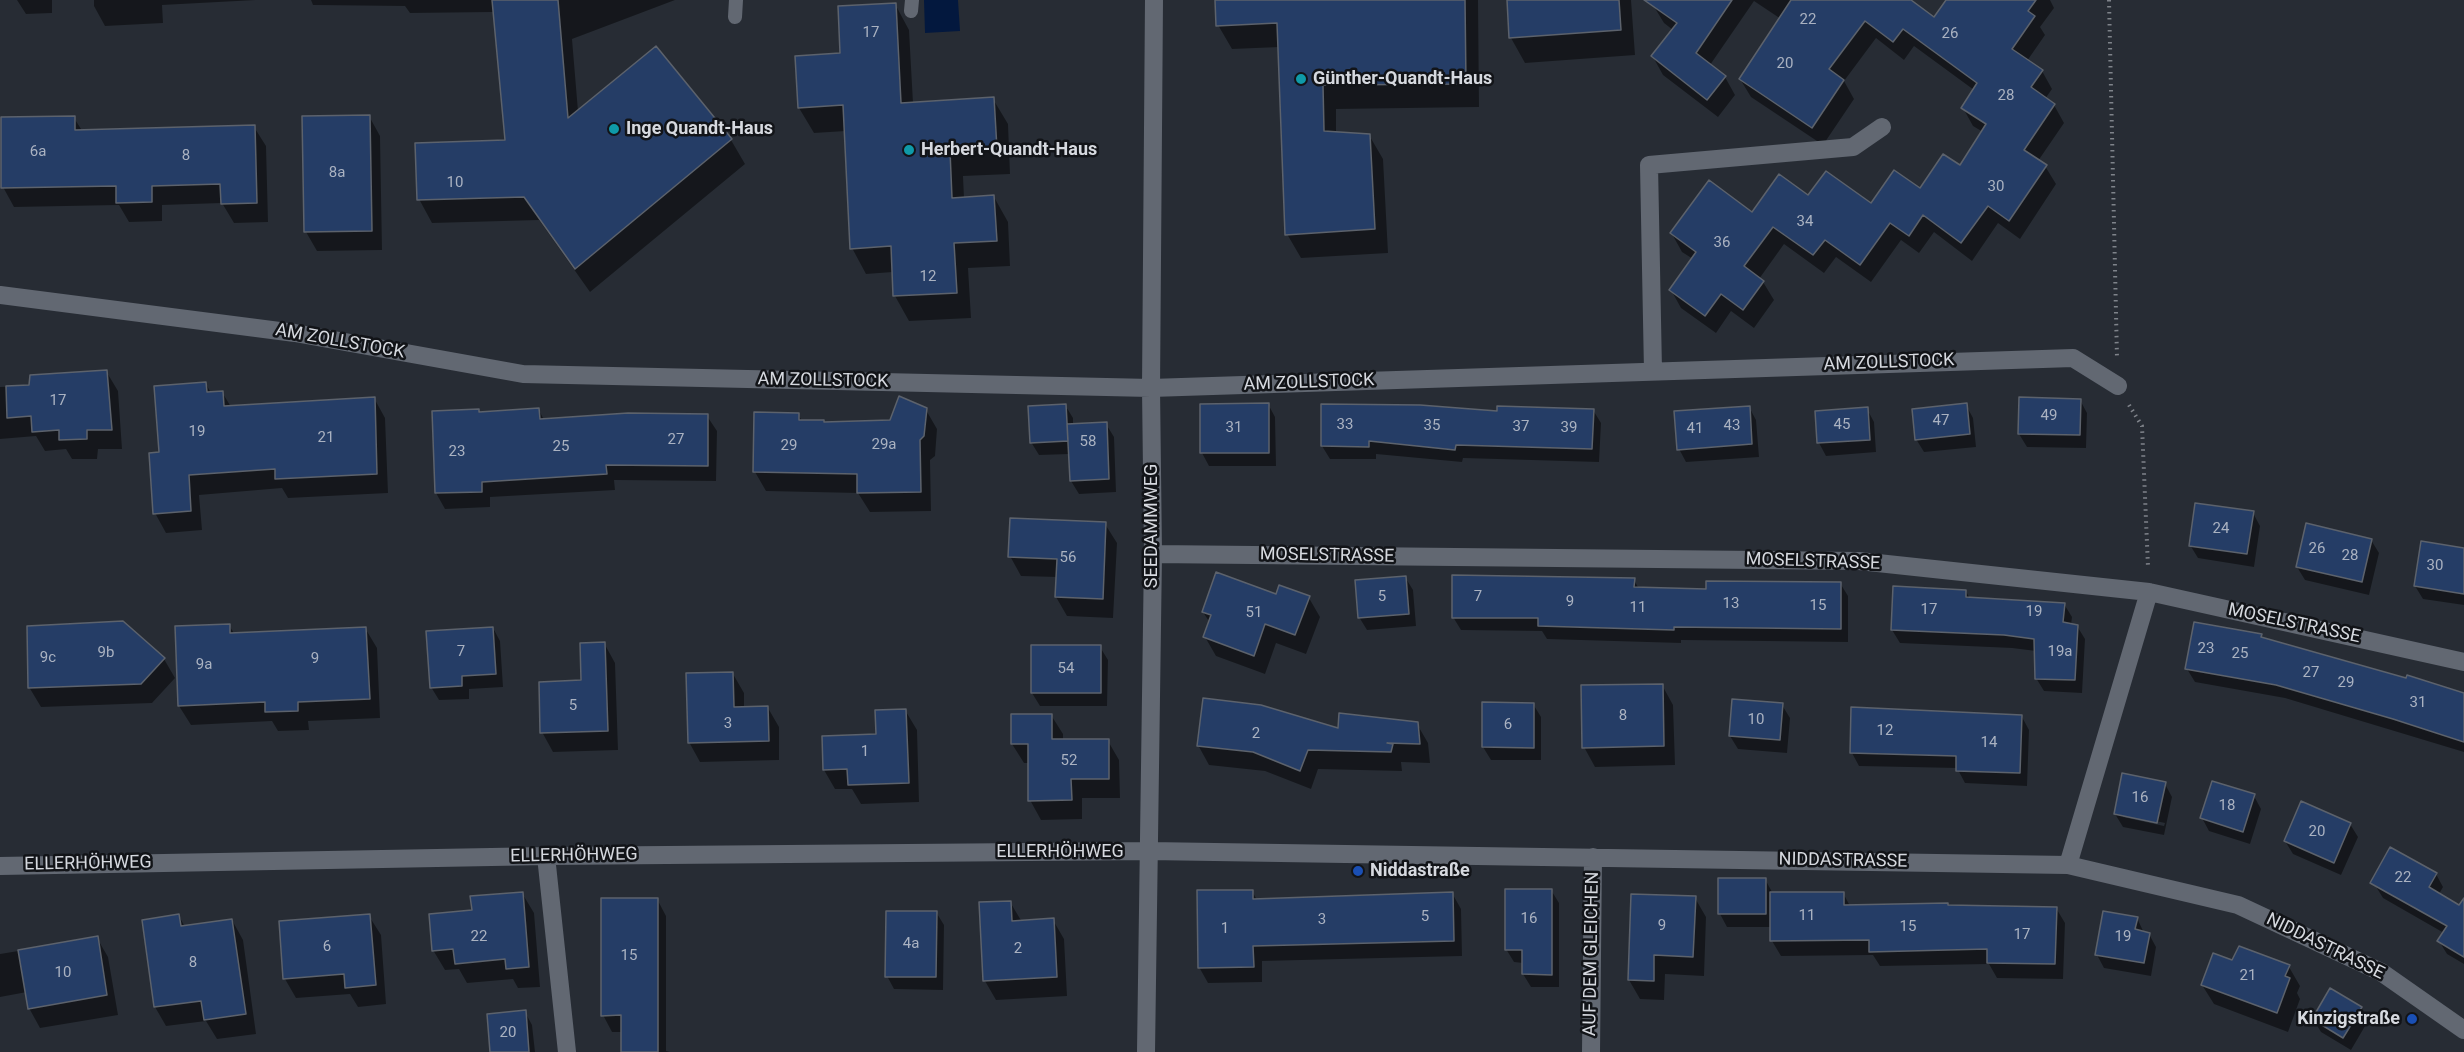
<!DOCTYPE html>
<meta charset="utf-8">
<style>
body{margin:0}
canvas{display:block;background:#272c34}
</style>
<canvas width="2464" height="1052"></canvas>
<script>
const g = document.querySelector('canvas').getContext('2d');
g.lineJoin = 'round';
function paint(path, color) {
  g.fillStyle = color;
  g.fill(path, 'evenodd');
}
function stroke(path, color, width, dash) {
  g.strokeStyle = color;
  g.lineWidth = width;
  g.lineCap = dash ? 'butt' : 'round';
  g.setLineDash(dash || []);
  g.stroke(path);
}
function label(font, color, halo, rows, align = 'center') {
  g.font = font + ' Roboto,sans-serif';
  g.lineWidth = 5;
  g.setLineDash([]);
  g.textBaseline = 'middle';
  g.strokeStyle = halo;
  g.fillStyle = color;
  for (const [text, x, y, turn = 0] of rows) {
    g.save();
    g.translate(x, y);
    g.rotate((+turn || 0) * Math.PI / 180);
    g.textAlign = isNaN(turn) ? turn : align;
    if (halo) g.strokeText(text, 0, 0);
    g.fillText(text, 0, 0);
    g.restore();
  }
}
const water = new Path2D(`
 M924 0H958L960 31 925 33Z`);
const shadow = new Path2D(`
 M17 0H52V13L26 14Z
 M94 0H256L162 5 163 23 105 26 94 6Z
 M311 0H675L572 39 578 111 656 48 731 140 745 164 590 292 539 220 432 223 419 199 507 142 494 12 410 13 405 6 313 5Z
 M1216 0H1478L1479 107 1336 109V133L1369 135 1383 159 1388 253 1301 258 1287 234 1280 47 1232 49 1218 25Z
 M1508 0H1631L1635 55 1525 63 1511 38Z
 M1656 0H1909L1934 19 1948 0H2050L2054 8 2040 27 2045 35 2027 61 2042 71 2052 89 2045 99 2054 105 2064 123 2038 161 2045 166 2056 184 2020 239 1998 223 1972 261 1934 232 1919 253 1901 240 1871 282 1836 257 1824 273 1784 244 1759 279 1763 282 1774 300 1754 328 1731 311 1716 333 1681 308 1671 290 1693 259 1682 252 1672 234 1809 197 1871 205 1920 190 1960 167 1983 132 1973 126 1963 108 1974 90 1914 46 1904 60 1876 38 1844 81 1854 99 1823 145 1751 97 1740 79 1781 19 1754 1 1710 65 1725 77 1735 95 1718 117 1663 75 1653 57 1673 30 1664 23 1653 5Z
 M895 4 909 30 913 103 993 99 1008 124 1010 174 963 176 964 198 994 197 1008 222 1010 266 968 268 971 318 909 321 895 296 893 272 866 274 852 248 846 131 814 133 799 108 842 55Z
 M369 116 380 136 382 250 317 251 306 232Z
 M74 118 83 132 254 127 266 146 268 222 234 223 222 203 162 205V221L129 222 119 205 14 207 3 187Z
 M106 371 118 391 122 449H98L97 459H72L66 449 45 451 36 436 0 439V387L30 386Z
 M206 384 211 393 222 392 231 407 374 398 385 418 388 493 288 498 282 488 199 495 202 530 166 533 155 513 160 454Z
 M2080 400 2087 413 2086 448 2027 447 2019 434Z
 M1268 404 1275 417 1276 466H1209L1202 453 1201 405Z
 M1065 405 1073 418V425L1106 424 1114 437 1116 492 1079 494 1071 481 1070 454 1039 455 1031 442Z
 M1966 405 1973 418 1976 447 1924 452 1916 439Z
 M1749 407 1756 420 1759 457 1686 462 1679 449Z
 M1867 409 1874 422 1876 452 1826 456 1819 443Z
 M539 410 544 420 707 416 717 431 716 481 614 480 615 490 490 497V507L445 509 436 493 433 413H480Z
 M926 410 937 429 935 456 930 460 931 511 870 512 858 493 766 491 755 472 798 414 802 421 825 423 891 421Z
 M1593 410 1601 423 1599 462 1463 458 1462 462 1376 454V459H1330L1322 446 1499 413Z
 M2253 513 2260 526 2254 567 2198 558 2190 545Z
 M1105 524 1117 543 1113 618 1067 616 1056 597 1057 577 1021 576 1010 556Z
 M2371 540 2379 553 2369 595 2305 580 2297 567Z
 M2464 550V605L2423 599 2415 586Z
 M1405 577 1413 590 1416 626 1367 630 1359 617Z
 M1634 580 1639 589 1708 591 1840 583 1848 596V642L1681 640V643L1547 639 1542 631 1461 630 1453 617Z
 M1894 588 1966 591 1970 599 2064 604 2072 617 2071 625 2077 626 2085 639 2082 693 2044 691 2036 678V651L2012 648 1900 643 1892 630Z
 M1277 596 1309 598 1320 617 1306 654 1276 643 1265 674 1216 656 1205 637 1210 623 1203 612Z
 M229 625 235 635 365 628 377 648 380 718 308 721 309 730 278 731 272 721 191 725 179 706 176 628Z
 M493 628 500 641 503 687 469 689V699L439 700 431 687Z
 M2261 635 2262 638 2407 680 2464 694V752L2285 698 2195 682 2187 669Z
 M604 643 615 663 618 750 553 752 542 732 582 682Z
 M1100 647 1108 660 1107 706H1040L1032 693Z
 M164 659 175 678 152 703 41 707 29 687Z
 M733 674 744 693V708H768L779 727V760L700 762 689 742Z
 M1662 685 1673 705 1675 765 1595 767 1584 747Z
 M1533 704 1541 717V760H1491L1483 747Z
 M1782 705 1790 718 1787 753 1738 749 1730 736Z
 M905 710 917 730 919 802 861 804 852 789H835L824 770 877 735Z
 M1051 715 1063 734V741H1108L1119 760 1120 798H1082V819L1041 820 1030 800 1029 763H1024L1012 744Z
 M2022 717 2029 730 2027 786 1965 783 1957 768 1859 766 1852 753Z
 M1417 724 1428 743 1430 763 1401 762 1402 771 1318 769 1311 789 1265 771 1209 765 1198 745Z
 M2165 784 2172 797 2164 835 2123 827 2115 814ZM2123 814 2165 823 2164 826 2123 817Z
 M2254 796 2261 809 2250 844 2209 831 2202 818Z
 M2350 824 2358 837 2341 875 2293 854 2285 841Z
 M2436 874 2443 887 2439 894 2464 910V964L2447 954 2439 941 2444 933 2383 898 2375 885Z
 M1765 879 1772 892 1843 893 1850 906 2056 908 2065 923 2063 979 1997 978 1989 964 1880 966 1873 955 1781 956 1772 941V927H1727L1720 914Z
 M1551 890 1559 903V987H1531L1523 974V963L1514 962 1506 949Z
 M1252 891 1257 900 1452 893 1461 909 1462 956 1262 961V982L1208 983 1199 967Z
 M522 893 534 913 540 987 518 988 513 979 467 983 459 969 445 970 433 950 473 912Z
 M1695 898 1706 917 1704 976 1665 974 1664 1000 1640 999 1629 980Z
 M657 899 666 916V1051L670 1052H622V1032H612L603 1015Z
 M1010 902 1022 922 1053 920 1064 939 1067 996 996 1000 985 981 980 904Z
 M936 912 944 925 943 990 894 989 887 976Z
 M179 916 185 927 232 920 243 940 256 1034 217 1039 206 1021 166 1026 155 1007Z
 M369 916 381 935 386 1004 358 1007 350 994 296 998 285 979 280 923Z
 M2137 918 2144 933 2149 934 2156 947 2151 976 2104 968 2097 955Z
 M97 938 108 957 118 1015 40 1028 29 1008 27 992 0 997V954Z
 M2233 962 2289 967 2300 986 2297 993 2300 999 2288 1032 2214 1004 2202 985Z
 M2361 1008 2368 1021 2351 1050 2321 1032 2313 1019Z
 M525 1012 532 1025 535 1052H492Z`);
const building = new Path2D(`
 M492 0H558L568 118 656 46 732 139 575 269 524 197 417 200 415 143 505 140Z
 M1215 0H1465L1466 84 1323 85 1324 131 1370 134 1375 229 1285 235 1277 23 1216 26Z
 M1507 0H1619L1621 30 1509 38Z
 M1644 0H1732L1696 53 1726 76 1707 100 1651 56 1677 23Z
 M1791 0H1911L1934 17 1946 0H2036L2028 11 2035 16 2012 49 2043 70 2031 87 2055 104 2024 150 2047 165 2009 221 1988 206 1961 243 1923 215 1909 236 1890 223 1860 265 1825 240 1813 255 1773 227 1744 266 1764 281 1743 310 1721 294 1705 316 1669 290 1696 252 1670 233 1709 180 1752 212 1779 174 1808 195 1826 171 1871 203 1894 170 1920 188 1943 154 1960 165 1986 124 1961 108 1977 83 1903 29 1893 42 1865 21 1829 69 1844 80 1812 128 1739 79Z
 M896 3 901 103 994 97 997 149 950 151 952 198 994 195 997 241 954 243 957 293 893 296 891 246 850 249 843 105 798 108 795 56 840 53 838 6Z
 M370 115 372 231 304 232 302 116Z
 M75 116V130L255 125 257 203 221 204 220 184 152 186V202L116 203V186L1 188V117Z
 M107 370 112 430H87V439L59 440V430L32 432 31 416 7 418 6 386 29 385 30 375Z
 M206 382 207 392 223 391 224 406 375 397 377 474 275 479V469L189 475 191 511 153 514 149 453 159 452 154 386Z
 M899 396 927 408 924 436 920 440 921 492 857 493V474L753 472 754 412 799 413V420H824V422L890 420Z
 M2019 397 2081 399 2080 435 2018 434Z
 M1269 403V453H1200V404Z
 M1967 403 1970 434 1915 440 1912 409Z
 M1066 404 1068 441 1030 443 1028 406Z
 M1321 404 1420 405 1497 411V406L1594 409 1592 449 1456 445 1455 450 1369 441V447L1321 446Z
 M1750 406 1752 444 1677 450 1674 411Z
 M1868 407 1870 440 1817 443 1815 411Z
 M539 408 540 419 628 413 708 414V466L606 465 607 474 482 482V492L435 493 432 411 479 409V412Z
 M1107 422 1109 479 1070 481 1067 424Z
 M2195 503 2254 511 2247 554 2189 546Z
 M1010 518 1106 522 1103 599 1055 597 1057 559 1008 557Z
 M2306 523 2372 539 2362 582 2296 567Z
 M2421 541 2464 548V594L2414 586Z
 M1216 572 1276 594 1279 585 1310 596 1295 635 1265 624 1254 656 1203 637 1211 615 1202 612Z
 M1452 575 1635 578 1634 587 1706 589V581L1841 582V629L1674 627V630L1538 626V618H1452Z
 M1406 576 1409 614 1358 618 1355 580Z
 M1893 586 1966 590V597L2065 603 2063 622 2078 625 2075 680 2035 679 2034 639 2004 635 1891 630Z
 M123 621 165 658 141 684 28 688 27 626Z
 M2194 622 2262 634 2261 637 2406 678 2407 675 2464 693V742L2393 719 2276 685 2185 669Z
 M230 624V633L366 627 370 699 298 702V711L265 712V702L178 706 175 626Z
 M493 627 496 674 462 676V686L430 688 426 631Z
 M605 642 608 731 540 733 539 682 581 680 580 643Z
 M1031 645H1101V693H1031Z
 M733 672 734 707 768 706 769 741 688 743 686 673Z
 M1663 684 1664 746 1582 748 1581 685Z
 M1203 698 1261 705 1338 728 1339 713 1418 722 1420 744 1387 743 1393 744 1391 752 1308 750 1300 771 1253 752 1197 746Z
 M1732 699 1783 703 1780 740 1729 736Z
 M1482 702 1534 703V748L1482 747Z
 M1851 707 2022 715 2020 773 1956 771V756L1850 753Z
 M906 709 909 783 848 785 847 769 823 770 822 736 876 734 875 710Z
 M1011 714H1052V739H1109V779H1071L1072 800 1028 801V744H1011Z
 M2122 773 2166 782 2157 823 2114 814Z
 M2212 781 2255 794 2243 832 2200 818Z
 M2301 801 2351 823 2334 863 2284 841Z
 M2390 847 2437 873 2429 887 2459 905 2464 898V957L2437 941 2447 926 2370 883Z
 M1718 878H1766V914H1718Z
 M1505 889H1552V975L1522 974V950H1505Z
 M1197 890H1253V899L1453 892 1454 941 1253 946 1254 967 1198 968Z
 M523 892 529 967 506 969 505 959 455 964 453 949 432 951 429 914 472 910 470 896Z
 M1770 892H1844V905L1948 903V905L2057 907 2055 964 1987 963V949L1869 952V940L1770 941Z
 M1631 894 1696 896 1693 957 1654 955V981L1628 980Z
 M601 898H658V1052H621V1015L601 1016Z
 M1011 901 1012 921 1054 918 1057 977 983 981 979 902Z
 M886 911H937L936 977H885Z
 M2103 911 2138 917 2135 929 2150 933 2144 963 2095 955Z
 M179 914 181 926 232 919 246 1014 204 1020 201 1001 154 1007 142 920Z
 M370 914 376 985 345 988 344 974 283 979 279 921Z
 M98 936 107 995 28 1009 18 950Z
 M2239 946 2290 965 2285 976 2290 978 2277 1013 2201 985 2213 953 2232 960Z
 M2330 988 2362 1007 2343 1038 2312 1019Z
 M526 1010 529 1052H490L487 1014Z`);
const path = new Path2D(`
 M2109 0 2117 358
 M2129 405 2142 426 2148 567`);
const lane = new Path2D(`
 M911 11 912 0
 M735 17 736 0`);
const street = new Path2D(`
 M0 295 295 333 523 374 1151 388 2073 358 2118 386
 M1653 371 1649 165 1853 147 1882 127
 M1153 554 1859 561 2149 592 2464 662
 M546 856 567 1052
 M2068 865 2149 592
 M0 866 546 856 1149 851 2068 865 2238 905 2381 972 2464 1030
 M1146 1052 1153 554 1151 388 1154 0
 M1591 1052 1593 857`);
const markers = [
 [1301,79,6,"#0f9aa8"],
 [614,129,6,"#0f9aa8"],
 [909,150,6,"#0f9aa8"],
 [1358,871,6,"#1a4fb4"],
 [2412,1019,6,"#1a4fb4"]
];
const numberNames = [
 ["22",1808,20],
 ["17",871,33],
 ["26",1950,34],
 ["20",1785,64],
 ["28",2006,96],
 ["6a",38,152],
 ["8",186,156],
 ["8a",337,173],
 ["10",455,183],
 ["30",1996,187],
 ["34",1805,222],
 ["36",1722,243],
 ["12",928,277],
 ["17",58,401],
 ["49",2049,416],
 ["47",1941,421],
 ["33",1345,425],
 ["45",1842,425],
 ["35",1432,426],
 ["43",1732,426],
 ["37",1521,427],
 ["31",1234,428],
 ["39",1569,428],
 ["41",1695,429],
 ["19",197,432],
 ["21",326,438],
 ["27",676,440],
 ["58",1088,442],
 ["29a",884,445],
 ["29",789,446],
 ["25",561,447],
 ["23",457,452],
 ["24",2221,529],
 ["26",2317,549],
 ["28",2350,556],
 ["56",1068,558],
 ["30",2435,566],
 ["5",1382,597],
 ["7",1478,597],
 ["9",1570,602],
 ["13",1731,604],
 ["15",1818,606],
 ["11",1638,608],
 ["17",1929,610],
 ["19",2034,612],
 ["51",1254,613],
 ["23",2206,649],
 ["7",461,652],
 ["19a",2060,652],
 ["9b",106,653],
 ["25",2240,654],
 ["9c",48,658],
 ["9",315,659],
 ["9a",204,665],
 ["54",1066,669],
 ["27",2311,673],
 ["29",2346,683],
 ["31",2418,703],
 ["5",573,706],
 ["8",1623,716],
 ["10",1756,720],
 ["3",728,724],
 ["6",1508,725],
 ["12",1885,731],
 ["2",1256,734],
 ["14",1989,743],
 ["1",865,752],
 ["52",1069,761],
 ["16",2140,798],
 ["18",2227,806],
 ["20",2317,832],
 ["22",2403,878],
 ["11",1807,916],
 ["5",1425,917],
 ["16",1529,919],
 ["3",1322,920],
 ["9",1662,926],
 ["15",1908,927],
 ["1",1225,929],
 ["17",2022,935],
 ["22",479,937],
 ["19",2123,937],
 ["4a",911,944],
 ["6",327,947],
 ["2",1018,949],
 ["15",629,956],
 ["8",193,963],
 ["10",63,973],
 ["21",2248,976],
 ["20",508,1033]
];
const poiNames = [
 ["Günther-Quandt-Haus",1313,79],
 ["Inge Quandt-Haus",626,129],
 ["Herbert-Quandt-Haus",921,150],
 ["Niddastraße",1370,871],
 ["Kinzigstraße",2400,1019,"right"]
];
const streetNames = [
 ["AM ZOLLSTOCK",340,342,10],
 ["AM ZOLLSTOCK",1889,363,-2],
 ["AM ZOLLSTOCK",823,381,1],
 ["AM ZOLLSTOCK",1309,383,-2],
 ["SEEDAMMWEG",1152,526,-90],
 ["MOSELSTRASSE",1327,556,1],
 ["MOSELSTRASSE",1813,562,2],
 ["MOSELSTRASSE",2294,624,12],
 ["ELLERHÖHWEG",1060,852],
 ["ELLERHÖHWEG",574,856,-1],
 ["NIDDASTRASSE",1843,861,1],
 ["ELLERHÖHWEG",88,864,-1],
 ["NIDDASTRASSE",2325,947,26],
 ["AUF DEM GLEICHEN",1592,954,-89]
];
paint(water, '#03183e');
paint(shadow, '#0007');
paint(building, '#253d66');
stroke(building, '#5c626c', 1.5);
stroke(path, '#7f838a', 4, [1.5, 4.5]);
stroke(lane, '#626872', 14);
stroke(street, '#626872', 18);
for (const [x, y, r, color] of markers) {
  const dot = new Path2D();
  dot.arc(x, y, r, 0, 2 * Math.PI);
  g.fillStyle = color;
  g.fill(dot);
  stroke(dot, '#121418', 2);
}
label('15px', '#aab2c1', null, numberNames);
label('bold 18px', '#d6d9df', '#121418', poiNames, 'left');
label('18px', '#d6d9df', '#121418', streetNames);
</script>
